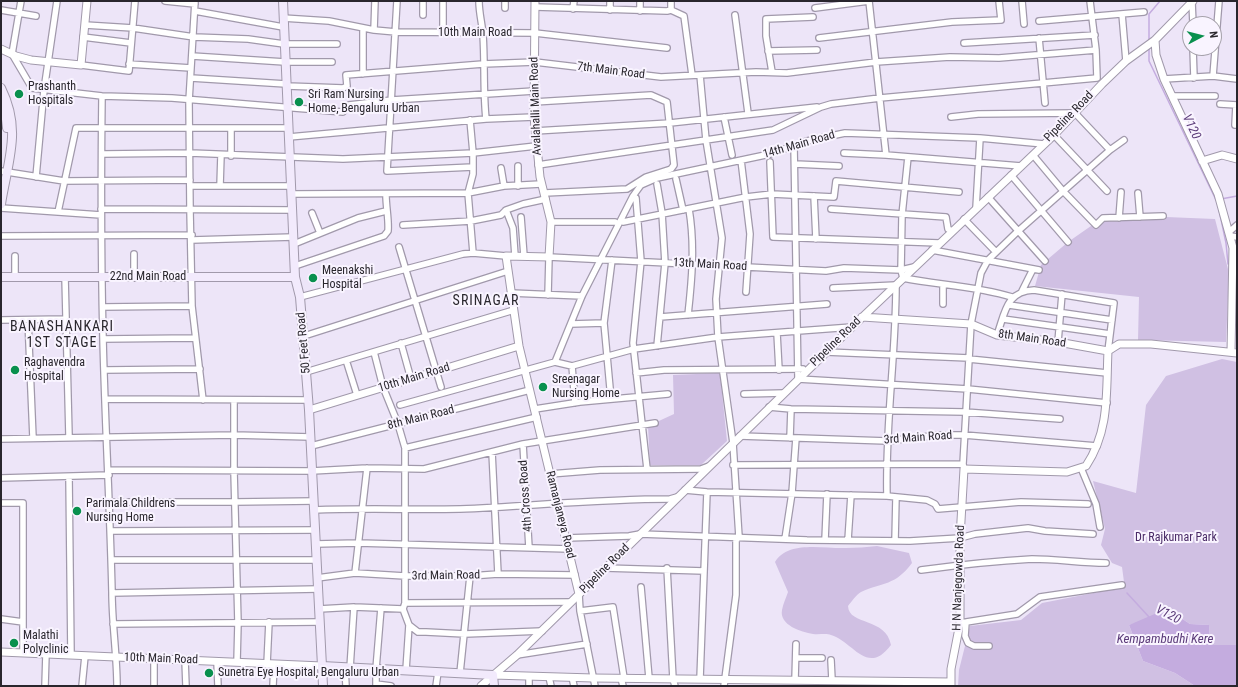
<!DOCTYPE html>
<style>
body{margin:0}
#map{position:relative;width:1238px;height:687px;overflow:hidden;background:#ede5f8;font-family:"Roboto Condensed",sans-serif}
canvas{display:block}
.frame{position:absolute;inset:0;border:2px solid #29262d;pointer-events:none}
.north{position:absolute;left:1182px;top:16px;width:40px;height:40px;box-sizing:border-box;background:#f9f4ff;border:1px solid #a6a2ab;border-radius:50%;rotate:83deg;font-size:11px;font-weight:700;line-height:16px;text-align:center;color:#29262d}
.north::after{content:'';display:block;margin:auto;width:14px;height:18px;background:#09904e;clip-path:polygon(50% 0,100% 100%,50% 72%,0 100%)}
</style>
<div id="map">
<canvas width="1238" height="687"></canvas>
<div class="frame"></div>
<div class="north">N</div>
</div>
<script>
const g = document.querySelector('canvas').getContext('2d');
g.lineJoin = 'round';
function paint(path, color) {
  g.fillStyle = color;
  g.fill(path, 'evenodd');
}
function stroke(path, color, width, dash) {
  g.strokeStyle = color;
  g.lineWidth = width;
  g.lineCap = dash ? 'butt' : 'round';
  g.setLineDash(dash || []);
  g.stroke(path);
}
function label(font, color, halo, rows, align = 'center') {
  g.font = font + ' "Roboto Condensed",sans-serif';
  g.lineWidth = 4;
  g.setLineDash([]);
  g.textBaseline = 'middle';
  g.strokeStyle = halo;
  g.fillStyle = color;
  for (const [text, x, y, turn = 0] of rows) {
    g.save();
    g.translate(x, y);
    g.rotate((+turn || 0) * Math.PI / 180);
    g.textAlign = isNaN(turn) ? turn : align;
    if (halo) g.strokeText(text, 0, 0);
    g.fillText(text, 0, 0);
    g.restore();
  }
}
const green = new Path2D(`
 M1166 217 1215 219 1229 273 1226 342 1138 340 1139 297 1035 286 1041 265 1068 242 1101 219 1133 220Z
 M1222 359 1237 362V645H1210L1209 625 1190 624 1172 612 1129 625 1143 661 1175 673 1195 686H958L959 670 970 626 1021 620 1042 603 1109 590V584L1124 582 1122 567 1112 563 1101 545 1105 529 1093 481 1136 493 1146 405 1166 376Z
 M720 373 727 441 701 465H650L648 426 674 414 673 375Z
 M877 546 909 553 912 563C895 586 883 582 861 592 856 595 852 601 848 606 849 626 886 617 891 645 867 677 853 641 831 635 826 633 819 635 813 634 801 632 779 625 782 610 783 604 786 598 788 592L775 562C788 540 824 549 846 548 856 548 867 547 877 546Z`);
const water = new Path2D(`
 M1164 610 1172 612 1190 624 1209 625 1210 645H1237V686H1195L1175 673 1143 661 1129 625Z`);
const stream = new Path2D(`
 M1149 41V14L1160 1
 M1149 47V61L1216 200
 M1221 199 1237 196
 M1218 205 1226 243 1228 264
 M1127 593 1149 617`);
const minor = new Path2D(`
 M21 1 12 54 32 88 102 96 172 98 343 112 349 105 392 100 534 91
 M165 1 195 4
 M195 1 189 101 190 210 192 306 203 400
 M397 1 387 171 473 167
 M479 1C479 13 482 23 483 35 485 63 483 91 486 119
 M640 1V11
 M869 1 886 155
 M1022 1 1024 24
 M1090 1 1096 50 1097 78
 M1192 2 1193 24
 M535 7 667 11 671 10V1
 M505 8V1
 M815 8 869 1
 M573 9 574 1
 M1 10 36 16
 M610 10V1
 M671 10 684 16 692 75
 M195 11 283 27
 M1122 14 1126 61
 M423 15V1
 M735 15 748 113
 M283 18 329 21 374 30 396 32 535 33 667 48
 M1039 21 1144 12
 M85 25 133 28 194 37 248 39 284 44H337
 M374 30 375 1
 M443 33V1
 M83 37 131 43
 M819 38 952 22 1001 20 999 1
 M1039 38 1045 103
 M964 43 1095 35
 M1193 48 1194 78
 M768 51 817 50
 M192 56 285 62H332
 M129 64 191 68
 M81 65 129 71 135 1
 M772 72 766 36V19L813 17
 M363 74V28
 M700 75 706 140 722 238 716 299 718 337 733 443 739 537 736 540V595L724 686
 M1213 76 1219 1
 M191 78 286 84
 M1164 79 1213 76 1237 79
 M287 86 343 88 347 86 346 75 483 64 535 62 661 77 756 72 787 73 876 62 950 57 999 58 1096 50
 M102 96C101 177 101 257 103 338 105 423 110 508 112 592 112 624 117 655 117 686
 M1172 96H1215
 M534 102 651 95 667 102 674 165 671 169 646 177 627 189 545 193
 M1220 104 1237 105
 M724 117 732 155
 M951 117 978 114 1075 113 1110 150
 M470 120 473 153V174L468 193 473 253
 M1235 125 1236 105
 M231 128V156
 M535 131 670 123 817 107
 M1054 135 1107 191
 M289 137 486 119 534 117
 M794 145 798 379 968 389 1107 403
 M844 153 886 155 1021 166
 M103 154 190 153 343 159 473 153 536 146
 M1033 155 1063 191 1096 225 1103 218 1163 216
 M908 157 902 215 901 270 903 278C939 285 976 286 1012 297
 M741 160 750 234 746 292
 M770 162 773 237 939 243
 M795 164 839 166
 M538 165 773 130 821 107 831 104 880 98 1097 78
 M518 166V186
 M501 168 504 186
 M1 171 64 181 190 180
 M1011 175 1068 242
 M36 177 44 90 57 1
 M676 179 683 210
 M657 184 662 213 665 263 657 346
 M190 186H291
 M220 186 221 155
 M1138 193 1140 217
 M292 194 468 193 504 186 541 184
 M814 196 816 239
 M988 197 1045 261
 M636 198 641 261 633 343 647 469
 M1 208 101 215
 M976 208 980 138
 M101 209 292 210
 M831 209 946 217 948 229 952 231
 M506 210 513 228 515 256
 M58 212 76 128H289
 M312 213 320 233
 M521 217 524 256
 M1119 218 1121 192
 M964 219 996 252
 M551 222H615
 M623 222 746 197 772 194 834 197 836 181 959 192
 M403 225 471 221 501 215 506 210 523 204 546 199
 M1229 232 1237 225
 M1 236 192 235
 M1230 236 1237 237
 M192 240 293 237
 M294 244 358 218 386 211
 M399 247 441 387
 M932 250 1039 270
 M295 266 384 236 388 231C389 220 386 207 386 195
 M15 277V256
 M65 277 69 436
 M134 277V254
 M943 285V304
 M833 288 896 285C896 355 885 425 887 496
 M1022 291 1033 269
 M511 293 582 296
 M548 295 549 257 826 271 844 268 901 270 914 267
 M300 297 463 254 473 253 506 256
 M1009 305 1112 320
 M103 307 192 306
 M688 315C692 279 695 245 689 209
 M660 317 827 304
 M1003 319 1110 334
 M1 320 65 319
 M28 320 33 438
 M571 324 604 323
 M777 333 779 370
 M997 335C1005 313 1006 291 1034 290L1114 303 1108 351
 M304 336 508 271
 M103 339 195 338
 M1058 342 1062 294
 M401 343 411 379
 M374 352 383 387 398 424 405 448V603L403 609 409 625 406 670
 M826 352 969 358
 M969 359 1107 373V370
 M346 360 357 395
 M555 362 572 366 634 349 718 337 852 327
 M572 366 575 403
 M105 370 200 369
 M306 372 514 310
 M636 373 664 370 803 369
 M744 394 784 393
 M106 399 308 400
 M611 399 604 323 612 260
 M234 400V471L238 623 237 662
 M400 405 555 362 582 296 633 196 641 185 657 178 770 154 807 141 845 133 980 138 1044 144
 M769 407 791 409 965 412 1060 419
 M535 409 580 402 668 394
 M740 436 887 441 940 435H964L1097 446
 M790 438 791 409
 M1 439 234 435 311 437
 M523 444 529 548
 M311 446 530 390
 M405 448 537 417
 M492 452 498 574
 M733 465 963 464
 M1081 468 1096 504 1100 527
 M964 469 963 464 971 324 981 273 988 260 1017 232 1110 150 1124 140
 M109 470 312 471 367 468 424 469 523 444 655 423
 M550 474 600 470 701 469 709 466
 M69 477 71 655
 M1 478 109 475
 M685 490 707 492 887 496 927 500 935 504 938 509 1021 502 1088 504
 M110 502H235L314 501
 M1 503H23V653
 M314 510C363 508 412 510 460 509 530 506 600 499 670 499L677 497
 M111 531 315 530
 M566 538 629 536 640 534 807 540 910 541 960 538 975 534 1028 528 1045 531 1093 534
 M785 539 792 493 796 438
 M825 540 827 494
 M848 540 851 495
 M895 541 896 497
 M316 544 358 543 569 549
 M112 560H317
 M605 568 704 571
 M667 568 673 679 675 686
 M921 570C958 565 995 561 1032 559 1057 559 1081 563 1106 563
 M355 573 367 468
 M317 578 355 573 405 576H470L498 574 575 575
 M641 587 649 678
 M112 593 318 589
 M579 594 580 611 595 686
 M405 603 571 602
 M319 609 354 607 403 609
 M580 611 613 607 624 678
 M1 619 23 622
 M966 622 965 636 968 643 974 646H989
 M960 623 1017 614 1040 597 1122 585
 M113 624 319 622
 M409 625 418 632H426L465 634 542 631
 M517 655 587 644
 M796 658H822
 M154 659V686
 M185 660 186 686
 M831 660 832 680
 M217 662 218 686
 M267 664 269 622
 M345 667 346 686
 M350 668 354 607
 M460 673 470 576
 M529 676V686
 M549 677 551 686
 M572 677 574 686
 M621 678 623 686
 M700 679 707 492
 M795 680 796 644
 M376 684 391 686
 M45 686 46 654
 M82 686 85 656
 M273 686 274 664
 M376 686V669L381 608
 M436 686 438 672`);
const tertiary = new Path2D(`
 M535 1 534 117 540 177 551 222 549 257 506 256 519 346 579 594
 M1155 40 1156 55 1164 79 1218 194 1233 248 1231 352
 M1 49 16 56 31 60 81 65 87 1
 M1202 161 1222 155 1237 159
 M862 317 971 324 997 335 1058 342 1108 351
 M309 410 519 346
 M1 652 322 666
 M493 675 593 678 951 682
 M481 686 517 655 852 327 1054 135 1102 84 1126 61 1155 40 1193 1
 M951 686V669L960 623V538L964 469 1067 472 1086 466C1110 430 1106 392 1108 351L1119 344H1151L1237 353`);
const secondary = new Path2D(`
 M283 1 295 277 300 297 309 410 323 686
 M1 88C22 130 8 160 1 204
 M1 103 6 119 7 128
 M1 277H295
 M322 666 493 675 494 686`);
const markers = [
 [19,94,5,"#09904e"],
 [299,102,5,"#09904e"],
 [313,278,5,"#09904e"],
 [15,370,5,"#09904e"],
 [543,387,5,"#09904e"],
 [77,511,5,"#09904e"],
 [14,643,5,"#09904e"],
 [209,673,5,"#09904e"]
];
const streetNames = [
 ["10th Main Road",475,33],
 ["7th Main Road",611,71,7],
 ["Avalahalli Main Road",536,106,-92],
 ["Pipeline Road",1069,117,-46],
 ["14th Main Road",799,145,-16],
 ["13th Main Road",710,265,3],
 ["22nd Main Road",148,277],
 ["8th Main Road",1032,339,8],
 ["Pipeline Road",836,342,-44],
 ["50 Feet Road",304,343,-95],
 ["10th Main Road",414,378,-17],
 ["8th Main Road",421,418,-14],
 ["3rd Main Road",918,438,-4],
 ["4th Cross Road",526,496,-94],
 ["Ramanjaneya Road",560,515,76],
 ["Pipeline Road",605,569,-45],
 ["3rd Main Road",446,576,-1],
 ["H N Nanjegowda Road",959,578,-88],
 ["10th Main Road",161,659,2]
];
const poiNames = [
 ["Prashanth",28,87],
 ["Hospitals",28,101],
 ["Sri Ram Nursing",308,95],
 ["Home, Bengaluru Urban",308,109],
 ["Meenakshi",322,271],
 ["Hospital",322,285],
 ["Raghavendra",24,363],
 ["Hospital",24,377],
 ["Sreenagar",552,380],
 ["Nursing Home",552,394],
 ["Parimala Childrens",86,504],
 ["Nursing Home",86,518],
 ["Malathi",23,636],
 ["Polyclinic",23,650],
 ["Sunetra Eye Hospital, Bengaluru Urban",218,673]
];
const parkNames = [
 ["Dr Rajkumar Park",1176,538]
];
const waterNames = [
 ["V120",1191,127,64],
 ["V120",1168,615,27],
 ["Kempambudhi Kere",1165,640]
];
const quarterNames = [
 ["SRINAGAR",486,301],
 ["BANASHANKARI",62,327],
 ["1ST STAGE",62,343]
];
paint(green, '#d0c0e3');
paint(water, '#c4acdf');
stroke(stream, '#c4acdf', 1.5);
stroke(minor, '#a199ab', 8);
stroke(tertiary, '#a199ab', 9);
stroke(secondary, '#a199ab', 10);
stroke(minor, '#fff', 5.5);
stroke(tertiary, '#fff', 7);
stroke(secondary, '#f2eafc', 8);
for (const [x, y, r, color] of markers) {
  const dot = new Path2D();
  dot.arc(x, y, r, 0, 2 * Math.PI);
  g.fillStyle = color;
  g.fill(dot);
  stroke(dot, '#f9f4ff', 1.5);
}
label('12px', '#29262d', '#f9f4ff', streetNames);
label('12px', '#29262d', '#f9f4ff', poiNames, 'left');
label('12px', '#492a66', '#f9f4ff', parkNames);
label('italic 13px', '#5b3b79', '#f9f4ff', waterNames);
g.letterSpacing = '1px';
label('14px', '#29262d', '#f9f4ff', quarterNames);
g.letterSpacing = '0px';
</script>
